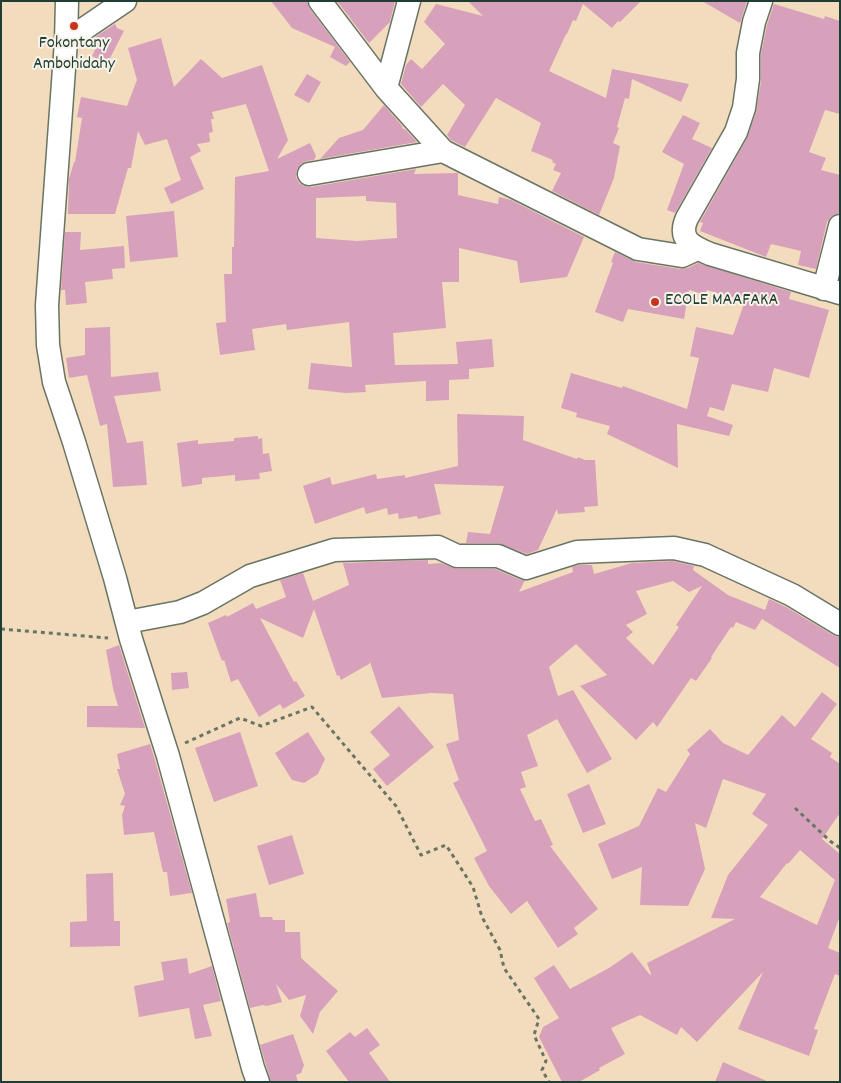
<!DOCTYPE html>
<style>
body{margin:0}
#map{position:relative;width:841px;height:1083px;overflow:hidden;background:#f3dcbe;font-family:Dekko,sans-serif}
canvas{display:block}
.frame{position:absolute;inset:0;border:2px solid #1f3d34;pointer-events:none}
</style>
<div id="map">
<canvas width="841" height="1083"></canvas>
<div class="frame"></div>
</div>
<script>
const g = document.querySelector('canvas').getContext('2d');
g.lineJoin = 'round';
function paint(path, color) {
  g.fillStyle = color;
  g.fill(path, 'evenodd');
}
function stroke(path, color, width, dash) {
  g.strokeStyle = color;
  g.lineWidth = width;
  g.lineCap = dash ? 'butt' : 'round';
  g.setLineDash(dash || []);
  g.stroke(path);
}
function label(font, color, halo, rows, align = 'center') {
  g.font = font + ' Dekko,sans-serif';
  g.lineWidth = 4;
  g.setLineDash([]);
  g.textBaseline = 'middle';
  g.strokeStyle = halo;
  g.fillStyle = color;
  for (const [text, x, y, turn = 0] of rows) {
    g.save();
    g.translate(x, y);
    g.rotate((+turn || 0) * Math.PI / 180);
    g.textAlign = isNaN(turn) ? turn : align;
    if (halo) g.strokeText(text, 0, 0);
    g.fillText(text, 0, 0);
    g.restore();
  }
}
const building = new Path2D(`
 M271 1H307L310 9 350 62 346 66 330 57 335 47 292 28Z
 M337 1H395L390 22 369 43Z
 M468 1H641L620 22 618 21 612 28 583 4 576 21 573 20 567 34H566L549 71 606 98 612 69 689 84 681 102 632 79 629 99 625 98 617 127 619 128 613 143 620 146 614 178 599 215 552 191 561 173 553 170 556 164 552 162 553 160 531 151 541 123 496 98 465 147 451 140 447 135 465 105 443 84 421 107 401 84 406 65 411 59 422 69 445 44 424 22 436 4 483 16Z
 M702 1H747L740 23Z
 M774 4 824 19 825 16 840 21V114L825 110 809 152 826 158 821 170 840 175V213L836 214 831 217 827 222 816 269 798 265 801 251 771 244 766 257 700 231 703 223 700 222 747 138 756 112 761 81V54L767 25Z
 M115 24 117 28 124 31 107 64 92 56 97 46 89 41Z
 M161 38 174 87 201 59 222 78 262 65 288 140 277 159 310 143 316 156 314 160 307 161 301 164 297 169 296 177 299 183 304 186 311 187 416 169 414 174 457 173H458V195L498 204 499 197 511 200 584 237 567 277 520 283 517 261 459 248V282H442L446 328 393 333 395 365 458 364 456 342 492 339 494 367 469 369V379L449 380V400L426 401V381L365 385 366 392 346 393 308 389 311 363 352 367 349 322 287 330 286 324 252 329 255 350 220 355 216 323 226 322 224 274H232V247H234L235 177 269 171 246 104 212 112 214 119H211L213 132 209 133 210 142 197 144 201 151 190 157 204 189 171 204 164 188 181 180 167 139 145 145 138 131 131 168H128L115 214H68L69 179 74 162H75L82 118 77 117 81 97 127 106 137 80 128 48ZM366 196V201L396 203 397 238 357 241 316 238V198Z
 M307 74 321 82 309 103 294 95Z
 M384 105 403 127 402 128 406 130 417 142 320 159 339 138 363 130Z
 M683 115 700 123 692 139 712 148 675 213 667 210 684 164 662 152Z
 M174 211 178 257 130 262 126 216Z
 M65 232H81L80 250 124 246 125 268 112 269 113 279 85 282 87 303 66 305 65 290H61Z
 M615 252 636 262 680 269 688 268 698 263 791 292 789 299 829 310 809 378 774 368 768 392 732 384 724 411 710 407 707 416 733 425 729 436 677 424 678 468 607 434 610 426 576 417 577 413 561 408 571 373 622 388 623 386 687 409 699 358 690 356 696 327 733 335 745 301 707 290 705 295 689 290 684 319 628 309 623 322 595 312 613 263 611 262Z
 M110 327 111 377 158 372 161 391 114 396 127 443 143 441 147 485 113 487 107 424 100 426 87 375 69 378 66 358 85 355V328Z
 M457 414 524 416 523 440 577 459 578 457 585 460H595L598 506 584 507 585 512 558 514 557 509 538 550 527 554 498 543H466L468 532 490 534 504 486 434 484 441 514 418 519 417 516 399 519 398 513 388 515 387 508 366 514 364 507 315 524 303 486 330 477 332 485 376 474 377 479 405 475V478L458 466Z
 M258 436V439L262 438 263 454 269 453 272 471 259 473 260 479 235 481V475L202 478V484L182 487 177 443 198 440V444L234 441V438Z
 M428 560V564L441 563 457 569H495L521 580H525L519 592 573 572 572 567 579 565H592L594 574 632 563 673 561 694 566 693 570 728 595 765 610 769 599 786 607 833 635 840 637V668L762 619 755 630 736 622 733 628 731 627 711 657 712 658 696 681 691 678 657 727 653 722 636 740 580 686 607 675 576 644 549 667 558 696 573 690 612 759 587 773 557 719 527 735 538 766 521 772 526 787 520 789 535 821 541 819 553 845 550 846 598 909 574 928 578 934 558 948 527 901 511 914 489 886 474 858 487 851 453 783 459 780 446 744 459 740 453 694 431 693 382 698 370 662 369 664 341 680 339 675 337 676 314 609 303 638 260 618 294 682 296 681 305 696 283 709 280 704 259 717 238 679 231 682 224 660 222 661 208 623 226 615 227 617 253 603 256 609 286 597 280 580 303 573 313 601 349 585 343 563ZM673 581 689 592 702 586 676 625 679 627 653 665 626 638 633 632 626 625 647 614 636 591Z
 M119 645 145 728 87 727V706H118L113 688 106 650Z
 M187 672 189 688 172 690 171 673Z
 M822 692 837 704 811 739 832 753 830 757 840 764V813L822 839 840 854V916L828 948 840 953V976L835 974 814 1029 818 1030 809 1056 738 1029 763 972 697 1042 681 1027 677 1035 640 1015 611 1028 625 1054 599 1068 600 1070 579 1082H562L539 1037 543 1027 559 1018 534 978 554 965 570 989 609 968 632 952 650 975 651 974 647 963 735 919 711 918 728 875 768 825 752 814 766 794 723 779 706 828 695 823 705 869 688 906 640 905 642 867 612 879 598 844 639 826 658 788 666 792 690 754 687 750 710 729 723 743 748 755 782 715 795 727ZM800 850 835 880 817 925 760 897 787 863 788 864Z
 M399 706 434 747 387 786 373 769 390 755 370 732Z
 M240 732 258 786 214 802 195 748Z
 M308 732 325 759 318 774 304 783 292 780 275 753Z
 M150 744 155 760 192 893 170 896 167 872H163L154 832 124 835 122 815 125 806 120 805 125 794 117 769H120L117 754Z
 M589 784 606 824 583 833 567 794Z
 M292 835 304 874 269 885 257 846Z
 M113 873 114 921H120V946L70 947V922L87 921 86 874Z
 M256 893 260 917H272L273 920H285V932H300L301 958 338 991 320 1012 313 1034 300 1016 306 995 289 1000 276 984 282 1002 267 1006 263 1005 250 1008 227 923 230 922 226 899Z
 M187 958 189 974 212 966 221 1001 203 1005 212 1036 195 1039 189 1008 139 1017 134 986 164 980 161 962Z
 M367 1028 380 1045 369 1053 390 1082H349L326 1051 350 1032 355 1037Z
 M293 1034 304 1065 301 1073 296 1075 298 1082H271L260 1045Z
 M723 1062 769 1082H715Z`);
const path = new Path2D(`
 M1 629 108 638
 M185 743 240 718 261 726 312 707 396 806 421 855 446 845 473 887 482 917 500 950 504 968 539 1019 534 1035 546 1061 542 1070 549 1082
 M795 808 830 841 840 848`);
const minor = new Path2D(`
 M67 1 66 41 47 305 48 345 54 382 74 442 115 578 131 639 168 756 253 1068 258 1082
 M320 1 386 88 443 151 638 249 682 256 697 249
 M761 1 754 22 748 53V79L744 108 736 132 687 218C677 240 693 247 710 254L840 293
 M66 41 125 1
 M386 88 409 1
 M309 174 443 151
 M824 289 840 226
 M127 622 180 612 203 603 250 576 334 550 438 547 457 556H498L526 568 577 552 674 548 705 555 792 595 840 624`);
const markers = [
 [74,26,5,"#c8321e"],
 [655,302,5,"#c8321e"]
];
const poiNames = [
 ["Fokontany",74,45],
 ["Ambohidahy",74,66],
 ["ECOLE MAAFAKA",665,302,"left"]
];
paint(building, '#d7a1bb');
stroke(minor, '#697564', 25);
stroke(path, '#697564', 3, [4, 4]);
stroke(minor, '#fff', 22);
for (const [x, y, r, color] of markers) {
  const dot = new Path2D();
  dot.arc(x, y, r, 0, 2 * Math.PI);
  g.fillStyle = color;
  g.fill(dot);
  stroke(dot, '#f7f3e8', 2);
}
label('18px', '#1f3d34', '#f7f3e8', poiNames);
</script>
